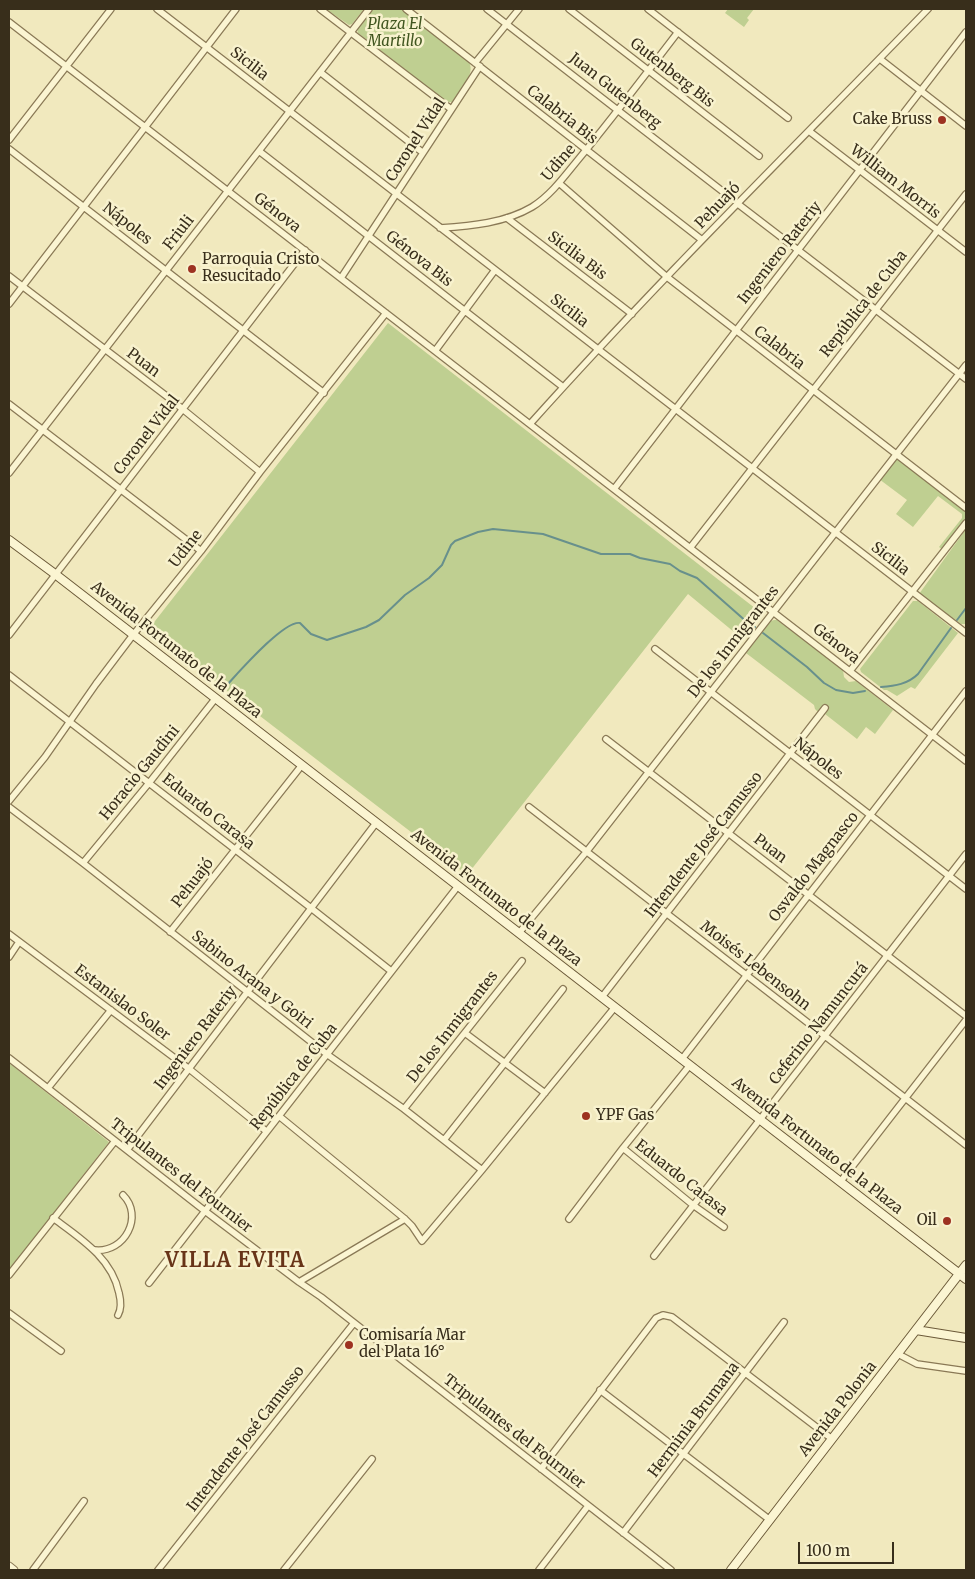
<!DOCTYPE html>
<meta charset="utf-8">
<style>
body{margin:0}
#map{position:relative;width:975px;height:1579px;overflow:hidden;background:#f1e9be;font-family:Merriweather,serif}
canvas{display:block}
.frame{position:absolute;inset:0;border:10px solid #382e1b;pointer-events:none}
.scale{position:absolute;left:798px;top:1542px;width:96px;height:22px;box-sizing:border-box;border:2px solid #382e1b;border-top:0;padding-left:6px;font-size:15px;line-height:18px;white-space:nowrap;color:#382e1b;-webkit-text-stroke:4px #f8f2ce;paint-order:stroke}
</style>
<div id="map">
<canvas width="975" height="1579"></canvas>
<div class="frame"></div>
<div class="scale">100 m</div>
</div>
<script>
const g = document.querySelector('canvas').getContext('2d');
g.lineJoin = 'round';
function paint(path, color) {
  g.fillStyle = color;
  g.fill(path, 'evenodd');
}
function stroke(path, color, width, dash) {
  g.strokeStyle = color;
  g.lineWidth = width;
  g.lineCap = dash ? 'butt' : 'round';
  g.setLineDash(dash || []);
  g.stroke(path);
}
function label(font, color, halo, rows, align = 'center') {
  g.font = font + ' Merriweather,serif';
  g.lineWidth = 5;
  g.setLineDash([]);
  g.textBaseline = 'middle';
  g.strokeStyle = halo;
  g.fillStyle = color;
  for (const [text, x, y, turn = 0] of rows) {
    g.save();
    g.translate(x, y);
    g.rotate((+turn || 0) * Math.PI / 180);
    g.textAlign = isNaN(turn) ? turn : align;
    if (halo) g.strokeText(text, 0, 0);
    g.fillText(text, 0, 0);
    g.restore();
  }
}
const green = new Path2D(`
 M326 9H364L352 24 349 25Z
 M372 9H401L469 62C476 75 459 91 452 102H447L358 33 357 28Z
 M728 9H754L747 18 749 20 744 27 725 13Z
 M388 323 760 612 740 637 688 594 467 875 148 630Z
 M895 459 900 460 966 512V520L943 550 939 547 962 518V514L938 496 913 527 896 514 907 500 879 479Z
 M966 529V622L965 624H961L953 618 952 619 919 594Z
 M913 601H918L958 633 915 689 911 687 897 696 887 690H884L861 672 860 669Z
 M774 620H777L843 670 844 677 849 682 856 681 893 710 875 734 866 727 857 739 825 714 829 708 824 704 818 712 815 709 814 705 746 653 771 621Z
 M9 1063 109 1142 9 1270Z`);
const stream = new Path2D(`
 M957 620 966 608
 M763 633 807 667 824 683 836 690 853 693 865 691
 M227 685C239 672 284 620 300 623L311 634 327 640 366 627 379 620 405 595 429 578 442 565 451 545 455 541 478 532 493 529 543 534 601 554H630L640 558 670 564 680 571 697 578 748 623 755 627
 M881 687C895 686 908 684 918 674L951 628`);
const minor = new Path2D(`
 M157 9 966 633
 M320 9 451 109
 M406 9 702 240
 M487 9 726 194
 M569 9 759 156
 M648 9 788 118
 M9 22 966 761
 M880 59 966 126
 M475 63 519 9
 M320 72 422 152
 M809 131 966 252
 M9 140 111 9
 M9 149 324 393
 M259 151 563 387
 M559 183 667 277 966 508
 M738 204 966 379
 M507 218 632 314
 M440 228C471 226 505 223 532 207 550 196 564 177 577 161 612 119 645 75 678 32
 M9 276 169 398 260 472
 M341 278 480 66
 M9 304 236 9
 M435 351 495 270
 M9 404 201 551
 M530 424C658 281 795 146 928 9
 M9 473 369 9
 M614 489 966 32
 M690 548 966 194
 M9 635 305 250
 M655 649 966 889
 M850 671 966 523
 M9 675 311 908 391 971
 M606 739 966 1016
 M9 801 45 757 96 684 133 635 201 551 260 472 386 313
 M9 807 83 863 328 1055 404 1109 482 1170
 M529 807 966 1145
 M83 863 149 783 215 699
 M170 932 302 765
 M519 933 587 851 966 365
 M9 934 188 1068 266 1131
 M9 957 19 942
 M602 997 825 708
 M465 1033 545 1093
 M9 1058 205 1211 299 1282 321 1297 671 1570
 M682 1059 966 691
 M48 1088 111 1010
 M404 1109 522 961
 M279 1116 405 1219 412 1226 422 1241 482 1170 615 1007
 M444 1140 563 989
 M623 1148 693 1205 724 1227
 M127 1150 376 823
 M841 1181 966 1020
 M53 1218C80 1238 112 1258 119 1293 121 1301 122 1308 118 1315
 M569 1219 623 1148 690 1065
 M95 1250C125 1253 144 1216 123 1195
 M654 1256 966 854
 M9 1275 115 1141
 M299 1282 405 1219
 M149 1283 458 886
 M9 1313 61 1351
 M898 1354 917 1364 966 1371
 M600 1390 770 1520
 M541 1469 656 1318 663 1315 672 1317 832 1439
 M623 1533 784 1322
 M33 1570 84 1501
 M158 1570 354 1323
 M284 1570 372 1459
 M539 1570 588 1506`);
const tertiary = new Path2D(`
 M9 1566 14 1570`);
const secondary = new Path2D(`
 M9 540 55 574 966 1279
 M916 1330 966 1338
 M731 1570 966 1265`);
const markers = [
 [942,120,5,"#9d3221"],
 [192,269,5,"#9d3221"],
 [586,1116,5,"#9d3221"],
 [947,1221,5,"#9d3221"],
 [349,1345,5,"#9d3221"]
];
const parkNames = [
 ["Plaza El",395,25],
 ["Martillo",395,42]
];
const streetNames = [
 ["Sicilia",249,64,38],
 ["Gutenberg Bis",672,73,38],
 ["Juan Gutenberg",615,91,38],
 ["Calabria Bis",562,115,38],
 ["Coronel Vidal",416,140,-57],
 ["Udine",559,163,-49],
 ["William Morris",895,182,38],
 ["Pehuajó",718,206,-46],
 ["Génova",277,213,38],
 ["Nápoles",127,224,38],
 ["Friuli",179,233,-52],
 ["Ingeniero Rateriy",780,253,-52],
 ["Sicilia Bis",577,256,37],
 ["Génova Bis",419,259,38],
 ["República de Cuba",864,304,-52],
 ["Sicilia",569,311,38],
 ["Calabria",779,348,38],
 ["Puan",143,363,37],
 ["Coronel Vidal",147,435,-52],
 ["Udine",186,549,-52],
 ["Sicilia",890,559,38],
 ["De los Inmigrantes",734,642,-52],
 ["Génova",836,644,38],
 ["Avenida Fortunato de la Plaza",176,650,38],
 ["Nápoles",818,759,38],
 ["Horacio Gaudini",140,773,-51],
 ["Eduardo Carasa",208,812,38],
 ["Intendente José Camusso",704,845,-52],
 ["Puan",770,849,37],
 ["Osvaldo Magnasco",814,867,-52],
 ["Pehuajó",193,883,-52],
 ["Avenida Fortunato de la Plaza",496,898,38],
 ["Moisés Lebensohn",755,966,38],
 ["Sabino Arana y Goiri",252,980,38],
 ["Estanislao Soler",122,1003,37],
 ["Ceferino Namuncurá",819,1024,-52],
 ["De los Inmigrantes",453,1027,-52],
 ["Ingeniero Rateriy",196,1038,-53],
 ["República de Cuba",294,1077,-52],
 ["Avenida Fortunato de la Plaza",817,1146,38],
 ["Tripulantes del Fournier",181,1176,38],
 ["Eduardo Carasa",681,1178,38],
 ["Avenida Polonia",838,1409,-52],
 ["Herminia Brumana",694,1420,-53],
 ["Tripulantes del Fournier",514,1432,38],
 ["Intendente José Camusso",246,1439,-52]
];
const poiNames = [
 ["Cake Bruss",932,120,"right"],
 ["Parroquia Cristo",202,260],
 ["Resucitado",202,277],
 ["YPF Gas",596,1116],
 ["Oil",937,1221,"right"],
 ["Comisaría Mar",359,1336],
 ["del Plata 16°",359,1353]
];
const districtNames = [
 ["VILLA EVITA",235,1261]
];
paint(green, '#bfcf91');
stroke(stream, '#68908c', 2);
stroke(minor, '#8a7956', 8);
stroke(tertiary, '#8a7956', 9);
stroke(secondary, '#6c5a39', 10);
stroke(minor, '#fbf5d2', 5.5);
stroke(tertiary, '#fbf5d2', 7);
stroke(secondary, '#fbf5d2', 8);
for (const [x, y, r, color] of markers) {
  const dot = new Path2D();
  dot.arc(x, y, r, 0, 2 * Math.PI);
  g.fillStyle = color;
  g.fill(dot);
  stroke(dot, '#f8f2ce', 2);
}
label('italic 15px', '#415620', '#f8f2ce', parkNames);
label('15px', '#382e1b', '#f8f2ce', streetNames);
label('15px', '#382e1b', '#f8f2ce', poiNames, 'left');
g.letterSpacing = '1px';
label('bold 20px', '#683418', '#f8f2ce', districtNames);
g.letterSpacing = '0px';
</script>
